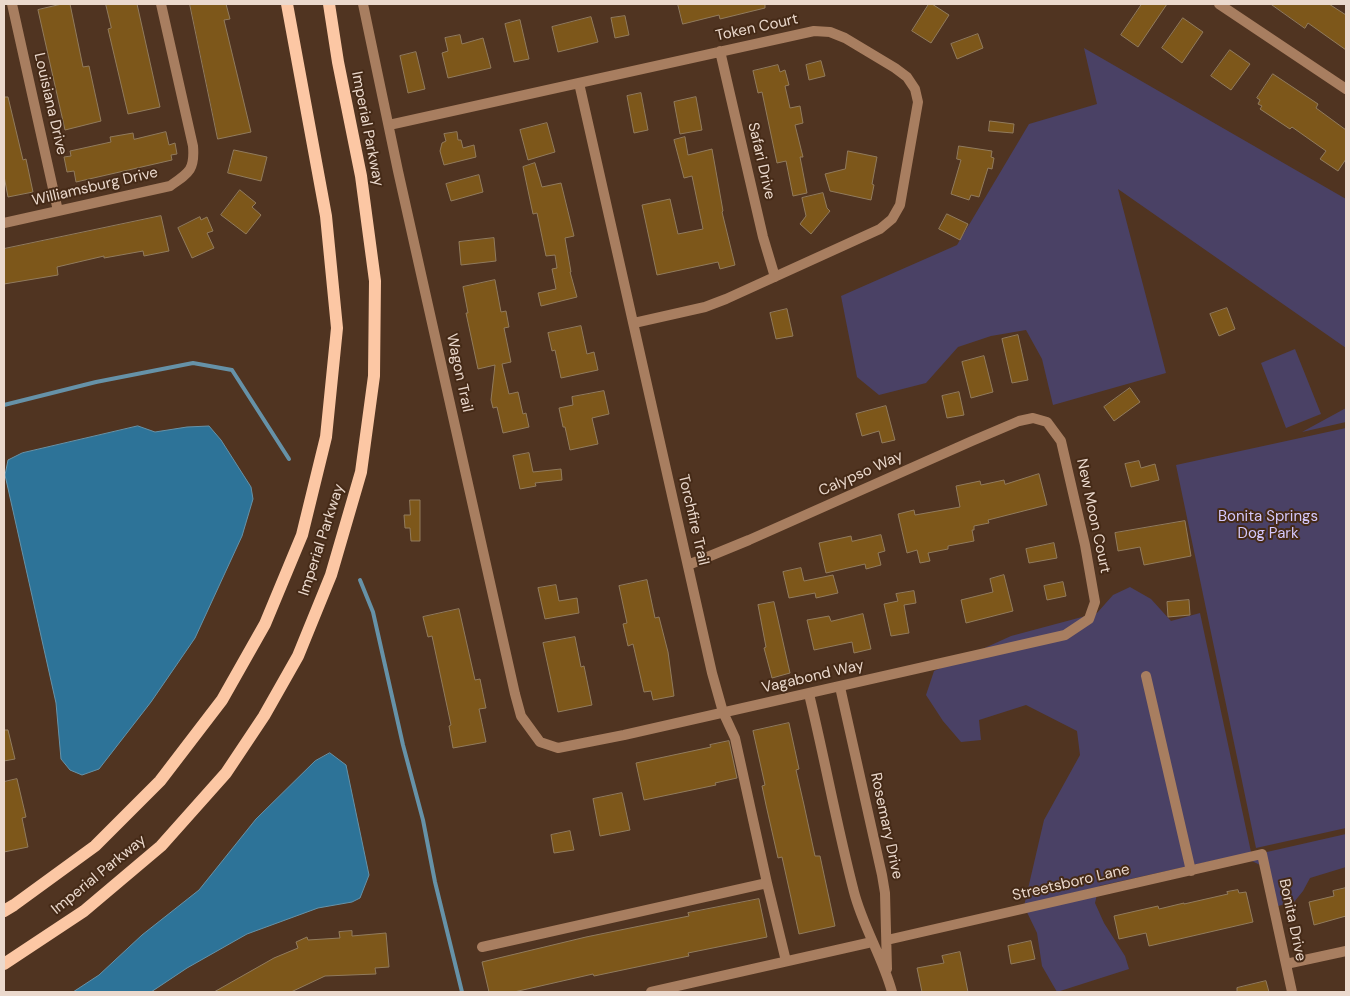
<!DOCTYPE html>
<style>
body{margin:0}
#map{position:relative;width:1350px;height:996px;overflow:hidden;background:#503421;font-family:"DM Sans",sans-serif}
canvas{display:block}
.frame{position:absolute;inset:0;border:5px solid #ebd9cd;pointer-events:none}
</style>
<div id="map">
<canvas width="1350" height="996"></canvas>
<div class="frame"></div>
</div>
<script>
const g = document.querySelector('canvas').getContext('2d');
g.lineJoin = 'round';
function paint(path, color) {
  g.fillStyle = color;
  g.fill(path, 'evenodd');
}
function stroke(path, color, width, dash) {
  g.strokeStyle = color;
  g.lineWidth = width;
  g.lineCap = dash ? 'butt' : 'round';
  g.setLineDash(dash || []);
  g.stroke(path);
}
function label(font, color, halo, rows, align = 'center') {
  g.font = font + ' "DM Sans",sans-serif';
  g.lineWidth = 4;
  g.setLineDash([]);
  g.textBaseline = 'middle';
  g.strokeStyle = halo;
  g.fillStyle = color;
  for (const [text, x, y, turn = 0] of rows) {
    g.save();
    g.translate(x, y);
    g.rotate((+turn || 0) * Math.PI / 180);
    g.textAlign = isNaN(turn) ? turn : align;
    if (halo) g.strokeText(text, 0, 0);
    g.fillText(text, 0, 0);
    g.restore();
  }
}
const green = new Path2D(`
 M1084 48 1346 199V348L1118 189 1166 373 1053 405 1042 359 1026 330 991 336 958 347 926 383 879 395 857 377 841 296 957 245 1029 124 1097 104Z
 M1295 349 1321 414 1286 428 1261 363Z
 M1346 408V422L1302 432Z
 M1346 428V828L1256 848 1176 465Z
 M1130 587 1151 599 1171 621 1200 613 1251 852 1258 854 1346 834V867L1310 878 1303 891 1294 902 1278 906 1260 865 1246 858H1225L1099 886 1095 903 1104 923 1125 956 1129 969 1057 992 1042 966 1037 933 1024 906 1044 820 1080 755 1077 731 1026 705 979 720 981 740 961 742 943 721 926 695 934 671 1011 636 1097 613 1113 595Z`);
const water = new Path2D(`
 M138 426 155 432 187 427 209 426 221 440 251 487 253 499 242 536 195 638 151 702 99 769 82 775 70 770 61 759 56 703 5 475 8 460 22 453Z
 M330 753 346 765 369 875 360 898 352 902 318 908 247 934 187 968 151 992H73L99 975 142 935 199 890 256 819 315 761Z`);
const stream = new Path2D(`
 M4 405 96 382 193 363 232 370 289 459
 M360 580 373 612 403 745 423 820 435 882 462 992`);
const building = new Path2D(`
 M62 4H70L83 67 89 66 101 121 65 130 38 10Z
 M106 4H137L160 107 128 114 108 29 111 28Z
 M190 4H226L230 19 224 20 251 132 218 139Z
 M678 4H765V8L720 19 719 15 683 24Z
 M929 4H932L949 15 931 43 912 31Z
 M1142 4H1167L1138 47 1121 35Z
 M1271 4H1329L1346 15V50L1308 23 1305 28Z
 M625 16 629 35 615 38 611 18Z
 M591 17 598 42 558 52 552 27Z
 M1183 18 1203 32 1182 63 1162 48Z
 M520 20 529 59 514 62 505 24Z
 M978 34 983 48 957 59 951 44Z
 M460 35 462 44 483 38 491 68 448 78 442 53 448 51 445 38Z
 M1230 50 1250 64 1231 90 1211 76Z
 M416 52 425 89 408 93 400 56Z
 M821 61 825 76 809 80 806 65Z
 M778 65 780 72 785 70 789 85 785 86 790 108 800 106 803 123 795 125 803 157H800L807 193 793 196 786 161 777 163 762 92 758 93 753 71Z
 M1273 74 1318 104 1316 108 1346 130V159L1338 171 1320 159 1326 151 1292 127 1290 129 1260 109 1262 106 1258 104 1260 100 1257 98Z
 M641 93 648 130 634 133 627 96Z
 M4 97H8L23 160 26 159 33 192 8 197 4 176Z
 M696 97 702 130 680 134 674 102Z
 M990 121 1014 124 1013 133 989 131Z
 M547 123 555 152 528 160 520 130Z
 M166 132 169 145 175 143 177 154 171 155 172 160 76 182 74 171 67 172 64 157 71 156 70 151 111 142 110 137 133 133 134 139Z
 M457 132 458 140H461L463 148 474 145 476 157 444 165 440 151 442 143 446 141 444 134Z
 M685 137 688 155 712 149 723 211 722 212 735 265 720 269 718 262 657 275 642 205 670 199 678 234 703 229 692 176 684 178 674 140Z
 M959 146 992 151 991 157 994 158 992 169 988 168 979 197 971 195 969 200 951 194 961 160 957 159Z
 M234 150 267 157 261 181 228 173Z
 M848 151 877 157 872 184 874 185 871 200 830 191 825 174 845 169Z
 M535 163 542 187 561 183 574 236 565 238 571 272H570L577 297 541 306 538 293 556 289 552 269 557 268 555 255 546 256 537 213 533 214 523 167Z
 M479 175 483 192 451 201 446 184Z
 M240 190 256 203 252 207 261 215 246 234 221 215Z
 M823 193 827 208 830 211 811 234 800 224 806 216 802 198Z
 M947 214 968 224 960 240 939 229Z
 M161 216 169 251 144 256 143 251 104 258V256L57 267 58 275 4 284V249Z
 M200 217 201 220 207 217 213 231 207 233 214 248 192 258 178 228Z
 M494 238 496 261 461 265 459 242Z
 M495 280 501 312 506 311 509 327 504 328 511 362 502 364 509 394 518 392 523 414 526 413 529 427 503 433 497 407 493 408 491 400 495 365 478 369 466 313H468L463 287Z
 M1227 308 1235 329 1219 336 1210 314Z
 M787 309 793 336 776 339 770 313Z
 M581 326 587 354 594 352 598 370 561 378 555 350 552 351 548 333Z
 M1018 335 1028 380 1012 383 1002 339Z
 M984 356 993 392 971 398 962 362Z
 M1130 388 1140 402 1114 421 1104 407Z
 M604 391 609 414 592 418 598 444 570 450 565 427H563L559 408 573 405 572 397Z
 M959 392 964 415 947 418 942 396Z
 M886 406 895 440 882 443 879 431 862 436 856 414Z
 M529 453 533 472 561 469 562 480 535 483 536 486 520 489 513 456Z
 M1139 461 1141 468 1155 464 1159 480 1131 487 1125 464Z
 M1039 474 1047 505 988 520 989 523 974 526V530H972L974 541 948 546V549L928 553 930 561 920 563 917 550 907 553 898 514 914 510 915 515 960 507 956 486 980 481 981 485 1004 480 1005 484Z
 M410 500H420V541H411L410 528H405L404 515H410Z
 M1185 521 1191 556 1144 565 1140 547 1118 551 1115 533Z
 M881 535 885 551 878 553 881 565 866 569 865 564 826 573 819 543 851 536 852 541Z
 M1054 543 1057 558 1029 563 1026 549Z
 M801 568 804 581 833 575 838 593 816 598 815 593 789 598 783 572Z
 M1004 575 1013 611 966 623 961 600 993 592 990 579Z
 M647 580 655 618 659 617 668 652 674 696 653 700 651 691 644 692 633 644 628 646 623 624 627 623 619 586Z
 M1063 582 1066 596 1047 600 1044 586Z
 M556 585 559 601 577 598 579 613 545 619 538 588Z
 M914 591 916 603 904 605 909 633 891 636 884 604 898 601 896 594Z
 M1189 600 1190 615 1168 617 1167 602Z
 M774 602 790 673 772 678 764 648 766 647 758 605Z
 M459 609 475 680 480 679 486 708 479 709 486 742 453 748 449 726 451 725 432 636 428 637 423 617Z
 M863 614 871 649 854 653 852 642 814 650 807 620 829 616 831 621Z
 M575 637 581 667 584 666 592 705 558 712 543 643Z
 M789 723 799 769 796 770 804 805 815 856H820L835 926 799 934 782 857 778 858 766 805 762 786 765 785 753 731Z
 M4 730H8L15 759 4 761Z
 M729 741 737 778 715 783 716 785 644 800 636 763 711 747 710 745Z
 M17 779 26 817 22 818 28 847 4 852V782Z
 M622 793 630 830 600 836 593 799Z
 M570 831 574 850 554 853 551 835Z
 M1346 888V916L1314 925 1309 902 1334 896 1333 891Z
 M1238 890 1239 893 1246 892 1253 922 1149 946 1146 933 1119 939 1114 916 1158 906 1159 909 1184 903V904L1228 894 1227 892Z
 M759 899 767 937 688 953 689 956 594 976 593 974 514 992H489L482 962 586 937 689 916 688 913Z
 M352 931V936L386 933 389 967 375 968 376 974 325 976 291 992H214L274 958 298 948 296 942 307 937 308 940 340 938 339 932Z
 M1031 941 1035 959 1011 964 1008 946Z
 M960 952 968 992H922L917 968 944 963 942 956Z
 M1266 981 1269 992H1237V988Z`);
const street = new Path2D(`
 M12 4 58 211
 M363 4 398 171 515 694 521 716 540 742 558 748 624 735 1065 635 1089 619 1095 602 1085 545 1061 441 1047 422 1033 418 1019 421 972 441 749 540 688 565
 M1219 4 1346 89
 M720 51 763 237 775 277
 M579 83 712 673 723 712 735 738 767 883 786 961
 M389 125 814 31 830 32 845 38 895 68 907 77 915 89 918 102 900 205 892 219 880 229 726 299 705 307 634 323
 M4 223 170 186C189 173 195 170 193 146L161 4
 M1146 676 1191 871
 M840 687 882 875 885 893 887 969
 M809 694C825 760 837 827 854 892 863 927 883 958 892 992
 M887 940 1262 854 1292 992
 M482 947 767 883
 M1286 964 1346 951
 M651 992 872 942`);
const primary = new Path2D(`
 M4 911 14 905 95 846 160 781 222 700 265 624 302 535 326 437 337 328 326 216 287 4
 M4 964 84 911 161 846 226 773 264 716 298 656 331 575 361 472 374 376 375 281 361 176 338 62 329 4`);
const streetNames = [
 ["Token Court",757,28,-12],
 ["Louisiana Drive",50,104,77],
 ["Imperial Parkway",367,129,79],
 ["Safari Drive",761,161,77],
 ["Williamsburg Drive",95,187,-13],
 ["Wagon Trail",459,373,78],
 ["Calypso Way",861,474,-24],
 ["New Moon Court",1093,516,78],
 ["Torchfire Trail",693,520,77],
 ["Imperial Parkway",322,540,-72],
 ["Vagabond Way",813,677,-13],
 ["Rosemary Drive",886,826,78],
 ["Imperial Parkway",99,875,-39],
 ["Streetsboro Lane",1071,883,-13],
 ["Bonita Drive",1292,920,78]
];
const parkNames = [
 ["Bonita Springs",1268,517],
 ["Dog Park",1268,534]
];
paint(green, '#4a4165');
paint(water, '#2d7398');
stroke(water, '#6692a8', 1);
stroke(stream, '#6692a8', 4);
paint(building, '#7d571a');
stroke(building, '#917b5d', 1);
stroke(street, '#a87e60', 10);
stroke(primary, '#fcc7a4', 12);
label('15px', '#ebd9cd', '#452a17', streetNames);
label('15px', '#d4c8fc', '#452a17', parkNames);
</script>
